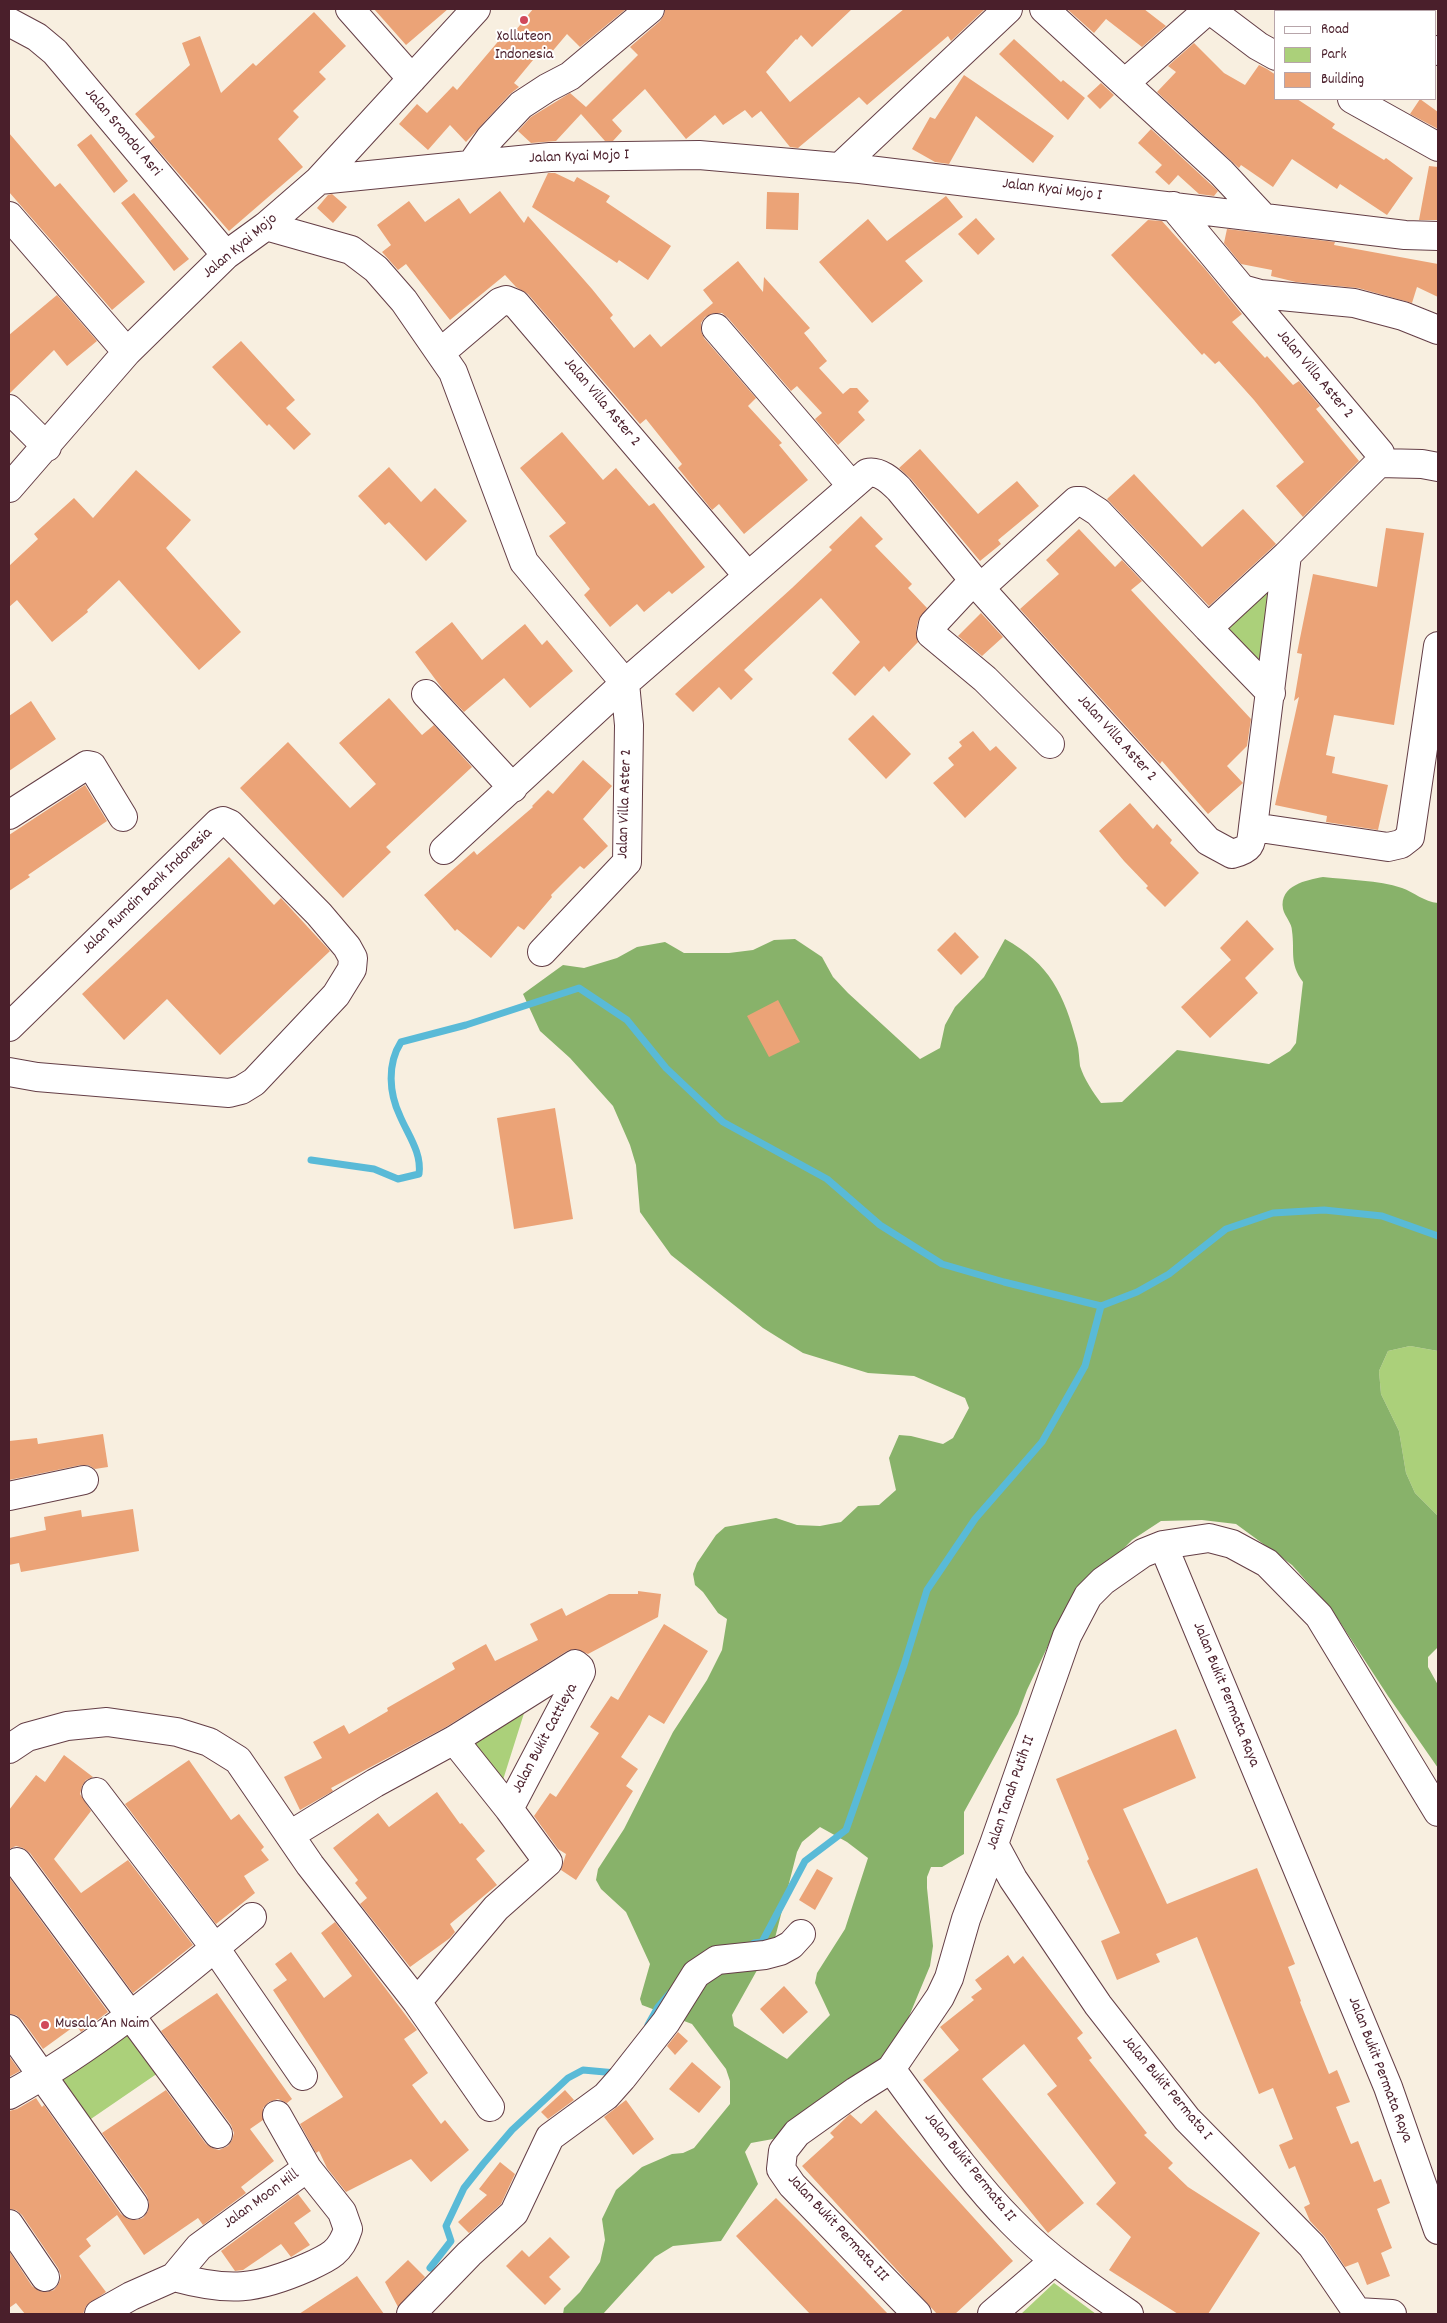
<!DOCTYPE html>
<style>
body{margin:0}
#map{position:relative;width:1447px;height:2323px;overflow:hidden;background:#f8efe0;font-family:Dekko,sans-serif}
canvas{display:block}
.frame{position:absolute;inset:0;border:10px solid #4a1f2b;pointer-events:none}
.legend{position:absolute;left:1274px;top:10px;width:162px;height:90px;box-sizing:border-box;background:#fff;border:1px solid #b7a5aa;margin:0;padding:6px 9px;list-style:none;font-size:15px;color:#4a1f2b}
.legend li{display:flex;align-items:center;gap:10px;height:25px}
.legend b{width:25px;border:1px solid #b7a5aa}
</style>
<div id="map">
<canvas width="1447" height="2323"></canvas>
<div class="frame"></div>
<ul class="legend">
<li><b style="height:6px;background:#fff"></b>Road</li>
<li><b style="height:14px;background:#abd07a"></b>Park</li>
<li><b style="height:14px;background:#eba377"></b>Building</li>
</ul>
</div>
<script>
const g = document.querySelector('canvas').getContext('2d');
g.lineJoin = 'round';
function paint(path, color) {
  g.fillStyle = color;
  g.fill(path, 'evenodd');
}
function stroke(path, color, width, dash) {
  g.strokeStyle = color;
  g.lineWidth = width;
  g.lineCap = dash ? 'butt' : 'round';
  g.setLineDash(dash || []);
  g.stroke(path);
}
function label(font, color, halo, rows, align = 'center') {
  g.font = font + ' Dekko,sans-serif';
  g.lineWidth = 4;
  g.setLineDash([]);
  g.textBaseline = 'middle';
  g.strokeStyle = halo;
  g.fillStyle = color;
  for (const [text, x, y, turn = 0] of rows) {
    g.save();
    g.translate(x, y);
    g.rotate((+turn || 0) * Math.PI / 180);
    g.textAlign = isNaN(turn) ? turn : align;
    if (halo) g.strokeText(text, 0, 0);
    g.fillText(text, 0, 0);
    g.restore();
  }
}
const green = new Path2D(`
 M1271 584 1261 670 1223 625Z
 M1410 1346 1438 1351V1516L1415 1493 1406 1473 1399 1431 1381 1394 1379 1371 1388 1351Z
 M526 1707 502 1783 469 1739Z
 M129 2032 158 2073 85 2123 56 2082Z
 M1054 2283 1096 2314H1021Z`);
const forest = new Path2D(`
 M1323 877C1348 880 1378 880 1402 888 1414 892 1424 902 1438 903V1351L1410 1346 1388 1351 1379 1371 1381 1394 1399 1431 1406 1473 1415 1493 1438 1516V1647L1428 1657V1667L1438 1685V1768L1388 1696 1332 1610 1292 1565 1236 1524 1202 1520 1161 1521 1132 1540 1071 1602 1064 1612 1027 1690 1018 1714 964 1812V1854L942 1867H931L927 1877V1888L933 1946 930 1966 900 2038 869 2072 826 2107 773 2139 751 2143 745 2152 758 2184 721 2241 673 2246 655 2257 603 2314H563L564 2308 580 2292 600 2262 605 2240 602 2219 616 2190 642 2167 672 2154 683 2153 694 2148 730 2104V2081L726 2069 692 2024 642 2005 640 1999 650 1964 626 1912 601 1889 596 1880 598 1869 624 1829 673 1732 707 1680 722 1650 727 1619 718 1613 703 1592 695 1585 693 1574 697 1563 716 1535 725 1527 776 1518 797 1525 820 1526 841 1522 858 1506 879 1505 896 1490 889 1458 899 1435 911 1436 943 1444 953 1438 969 1408 965 1398 914 1376 868 1373 803 1353 763 1328 671 1255 640 1212 636 1165 630 1145 613 1106 570 1058 540 1031 523 994 563 965 584 968 617 958 637 947 665 942 684 953H729L753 950 774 940 795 939 822 957 833 977 848 993 920 1059 940 1048 945 1025 955 1007 984 977 1005 939C1050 964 1064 994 1077 1043 1079 1050 1079 1058 1080 1066 1084 1079 1093 1092 1101 1103L1122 1102 1177 1050 1269 1064 1290 1051 1296 1043 1303 982C1289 963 1295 952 1292 931 1292 923 1285 917 1283 909 1279 885 1307 880 1323 877ZM820 1827 847 1842 868 1858 845 1929 817 1973 815 1983 830 2015 787 2059 734 2026 732 2015 775 1938 797 1852 802 1842Z`);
const stream = new Path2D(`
 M311 1160 374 1169 398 1179 419 1174C422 1153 408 1135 400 1116 389 1093 387 1064 401 1042L466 1025 579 988 627 1020 666 1068 723 1122 827 1179 880 1225 942 1264 1004 1282 1101 1306 1137 1292 1169 1274 1226 1229 1273 1213 1324 1210 1382 1216 1438 1236
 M754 1943 762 1942 805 1861 846 1830 904 1665 927 1590 975 1519 1042 1442 1085 1366 1101 1306
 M648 2025 658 2007 670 1993
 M430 2268 451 2241 446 2226 464 2188 483 2164 512 2130 568 2078 583 2070 616 2073`);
const building = new Path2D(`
 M374 9H448L406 45Z
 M533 9H626L580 47 567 34 545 60 538 54 514 83 519 87 510 94 466 142 450 125 428 150 399 124 417 104 427 113 453 86 457 90 507 31 512 35Z
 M665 9H852L812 47 801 35 797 40 796 39 766 72 790 102 904 9H985L951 41 948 36 867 105 859 97 798 148 790 147 761 111 752 118 745 110 723 125 715 115 686 139 645 89 612 120 622 131 613 141H605L581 114 556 141 531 143 518 131 531 117 570 93 586 107 638 55 630 47 660 21 664 15Z
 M1067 9H1144L1166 26 1142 47 1106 19 1094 33Z
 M314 12 346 46 319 72 326 79 293 111 299 117 278 139 303 167 229 231 150 141 155 137 135 114 190 65 182 43 200 36 221 93 253 63 256 66Z
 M1014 39 1061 82 1063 80 1085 98 1068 120 999 54Z
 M1194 43 1224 73 1245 85 1259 65 1267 69 1276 75V99H1297L1335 124 1332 128 1384 160 1386 158 1413 178 1387 215 1340 184 1337 189 1292 159 1273 187 1241 165 1239 168 1157 92 1176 72 1168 66Z
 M964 75 1054 136 1033 163 976 116 949 164 935 162 912 149 930 117 935 119Z
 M1101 83 1114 95 1100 109 1087 96Z
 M1420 99 1438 112V129L1410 114Z
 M1151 129 1218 191 1214 196 1199 194 1178 175 1169 185 1155 172 1162 165 1138 143Z
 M9 133 55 187 60 183 145 282 112 310 9 192Z
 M91 134 128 181 114 193 77 145Z
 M1429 166 1438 167V220H1419Z
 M548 173H555L574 182 577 177 610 196 606 202 671 246 648 280 619 260 617 263 532 207Z
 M500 191 524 223 528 216 592 289 613 315 610 318 634 348 650 334 661 347 713 303 703 290 738 261 763 292 764 277 810 328 804 333 827 361 819 368 843 394 850 388H857L869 401 858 412 865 420 838 445 815 419 822 413 797 386 791 391 728 318 722 313H714L705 317 701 323V331L704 338 756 398 748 406 782 443 779 445 808 480 744 534 719 504 712 510 678 468 682 464 646 419 640 424 528 294 516 287 505 275 450 320 406 264 398 270 382 252 391 245 377 225 409 201 425 222 459 198 470 214Z
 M767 192 799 193 798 230 766 229Z
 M134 193 189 259 174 271 121 203Z
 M332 194 347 207 333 223 317 208 328 195Z
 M946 196 963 217 905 261 923 281 872 323 819 262 868 219 887 241Z
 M976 218 995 239 978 255 958 234Z
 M1148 220 1162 221 1205 269 1242 314 1232 322 1265 358 1267 356 1293 385 1299 381 1320 406 1316 409 1359 461 1303 517 1276 486 1304 462 1254 400 1219 361 1215 364 1204 353 1202 355 1111 255Z
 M1227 229 1335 242 1334 245 1438 264V297L1417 287 1412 303 1358 288 1296 282 1271 276 1272 270 1241 264 1224 243Z
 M57 295 97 341 67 366 54 350 9 394V335Z
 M241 341 295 400 286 408 311 434 294 450 269 424 267 426 212 367Z
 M562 432 603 480 616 468 649 506 654 503 705 567 672 594 669 591 644 612 637 604 610 627 584 595 590 589 549 536 566 523 520 468Z
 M920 449 978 514 1017 481 1039 506 998 540 1001 544 980 561 911 479 899 468Z
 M389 467 421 502 435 488 467 521 426 561 389 522 385 525 358 496Z
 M136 470 191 520 166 548 241 632 199 670 119 580 87 610 88 612 52 642 17 600 9 607V566L38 539 34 534 74 498 93 518Z
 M1134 474 1202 547 1243 509 1276 544 1209 606 1107 499Z
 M861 516 883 539 875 546 912 584 908 588 927 608 918 621 916 631 918 642 889 672 884 666 855 696 832 673 860 642 821 598 744 670 753 679 731 700 719 687 693 712 675 694 792 588 832 550 829 547Z
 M1386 528 1424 533 1394 725 1334 715 1326 755 1335 757 1332 773 1388 785 1378 830 1326 822 1327 816 1275 805 1299 697 1294 701 1302 654 1297 653 1313 574 1377 587Z
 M1079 529 1115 567 1122 560 1142 581 1131 590 1251 719 1247 746 1227 766 1243 783 1208 814 1162 761 1160 764 1020 609 1059 574 1046 560Z
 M981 613 1003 637 982 656 958 636Z
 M452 622 482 660 525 624 542 645 547 640 573 671 530 708 504 678 464 712 444 691 415 652Z
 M389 698 422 735 434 725 472 767 386 847 391 852 343 898 240 788 288 742 350 808 376 784 339 743Z
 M31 701 56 739 9 771V716Z
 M873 715 911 754 886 779 848 739Z
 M973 731 990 751 996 746 1017 768 965 818 933 783 954 765 948 758 962 746 959 742Z
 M583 760 612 786 583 819 608 846 584 869 580 866 551 895 552 897 524 930 518 926 491 958 457 929 455 931 424 895 474 851 477 855 533 807 532 806 548 790 553 794Z
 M85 785 107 821 28 875 30 877 9 891V835Z
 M1130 803 1153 829 1157 824 1172 840 1170 843 1199 873 1165 907 1146 888 1148 886 1124 861 1099 831Z
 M229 857 274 905 281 898 330 951 220 1055 167 999 124 1040 82 994Z
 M1247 920 1274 949 1245 978 1258 993 1210 1038 1181 1007 1231 960 1220 948Z
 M955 932 979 957 961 975 937 950Z
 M778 1000 800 1042 769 1057 747 1016Z
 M555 1108 573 1219 514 1229 497 1118Z
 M103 1434 108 1467 95 1469 88 1465H81L9 1480V1441L37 1438 38 1444Z
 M133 1509 139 1551 21 1572 19 1563 9 1565V1538L46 1530 44 1517 81 1510 82 1517Z
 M638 1591 661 1594 658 1617 588 1654 576 1649 567 1651 446 1727 331 1788 333 1791 300 1810 284 1777 322 1758 313 1742 344 1725 349 1734 388 1711 387 1708 455 1669 452 1663 486 1644 495 1661 538 1640 530 1624 562 1608 566 1616 609 1594H638Z
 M664 1624 708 1651 664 1724 649 1715 621 1757 638 1769 626 1786 633 1791 576 1880 561 1870 566 1854 558 1849 534 1816 550 1793 556 1797 599 1733 590 1727 611 1696 618 1700Z
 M1176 1729 1196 1778 1123 1809 1167 1904 1257 1868 1295 1964 1288 1967 1301 2001 1300 2002 1329 2074 1337 2070 1350 2102 1336 2107 1351 2144 1358 2141 1374 2182 1381 2179 1390 2203 1377 2209 1392 2248 1381 2253 1390 2276 1367 2285 1358 2262 1345 2267 1325 2237 1310 2221 1304 2207 1310 2204 1295 2166 1289 2169 1279 2145 1293 2139 1273 2088 1259 2094 1197 1937 1156 1954 1160 1962 1117 1980 1101 1941 1120 1933 1087 1861 1089 1859 1056 1779Z
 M64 1755 93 1777 86 1780 82 1786 80 1794 91 1811 54 1859 81 1893 128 1860 193 1945 133 1993 30 1853 23 1848 16 1846 9 1849V1810L36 1775 45 1782Z
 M189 1760 231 1820 239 1814 264 1847 261 1850 269 1860 244 1876 255 1893 216 1924 125 1804Z
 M437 1792 460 1824 462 1823 485 1851 476 1859 497 1885 450 1924 455 1932 450 1938 410 1967 360 1904 367 1898 355 1883 358 1880 333 1848 378 1813 389 1827Z
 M817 1869 833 1878 815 1910 799 1900Z
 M9 1877 108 2012 81 2032 76 2025 43 2049 22 2020 16 2015 9 2014Z
 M335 1922 417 2030 404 2039 428 2073 412 2085 441 2124 445 2120 469 2150 431 2182 411 2159 346 2192 327 2168 319 2151 316 2153 300 2124 343 2097 273 1990 287 1980 275 1964 291 1952 324 1998 352 1976 321 1933Z
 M1008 1955 1014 1964 1023 1956 1083 2033 1077 2038 1092 2058 1089 2060 1147 2133 1144 2135 1173 2163 1168 2168 1188 2187 1260 2233 1208 2314H1178L1109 2270 1131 2237 1096 2204 1116 2183 1047 2094 1057 2086 1024 2044 982 2079 1084 2203 1048 2233 923 2080 959 2050 940 2027 974 2000 971 1997 982 1989 975 1980Z
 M784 1986 808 2012 783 2034 760 2009Z
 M217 1993 292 2099 287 2103 278 2099 269 2102 263 2108V2120L250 2129 274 2161 241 2187 246 2193 203 2225 198 2218 144 2255 117 2215 86 2239 91 2246 79 2256 106 2292 86 2306 83 2314H25L16 2303 9 2308V2251L32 2286 39 2291 47 2292 54 2290 59 2283 61 2276 58 2268 22 2215 16 2210 9 2209V2111L17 2109 36 2098 42 2107 44 2105 121 2214 128 2219 136 2220 143 2218 148 2211 149 2203 147 2196 102 2133 166 2090 206 2144 212 2148 219 2150 228 2146 232 2140 234 2133 231 2125 161 2031Z
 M678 2032 688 2041 675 2055 667 2046Z
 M9 2056 20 2071 9 2077Z
 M692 2062 721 2087 699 2113 669 2089Z
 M565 2090 574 2100 548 2119 541 2112Z
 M626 2100 654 2139 633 2155 604 2117Z
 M876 2110 1013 2261 955 2314H937L802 2166 834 2137 830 2133 850 2114 861 2124Z
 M500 2162 515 2174 501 2204 469 2233 458 2222 487 2195 479 2189Z
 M298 2194 311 2211 294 2223 310 2245 291 2257 281 2244 243 2270 235 2271 221 2251Z
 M776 2198 801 2223 888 2314H810L790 2293 736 2236Z
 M550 2237 570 2257 549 2277 561 2289 545 2305 506 2266 522 2250 529 2257Z
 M408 2260 425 2277 398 2307 385 2282Z
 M357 2276 384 2314H299Z`);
const minor = new Path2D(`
 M350 9 412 79
 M1044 9 1221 172 1263 217
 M1390 9 1392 11
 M9 22 37 37 55 52 226 255
 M1436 50 1438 51
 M1126 82 1209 9 1258 46 1276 56
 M1352 99 1438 147
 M471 165 490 138 521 105 547 88 570 76 650 9
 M840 167 1008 9
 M319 180 550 157 699 155 860 169 1405 235 1438 236
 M1173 206 1242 289 1260 294 1354 303 1403 316 1438 330
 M9 216 127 352
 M266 226 351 250 376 269 404 301 453 372 524 562 625 683 867 473C879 470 891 481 899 489L980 588 1208 841 1232 854C1251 849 1251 845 1253 827L1287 555 1208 628 1098 512 1081 501H1076L980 588
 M1242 289 1380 453 1379 463
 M716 328 852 486
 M440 353 500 302 506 300 516 304 748 576
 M9 409 47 447
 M9 488 127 352 226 255 266 226 319 180 476 9
 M1287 555 1379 463 1422 464 1438 467
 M974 580 933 624 931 634 985 679 1050 744
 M1208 628 1271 693
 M426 694 513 788
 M9 815 87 765 92 766 123 817
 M1253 827 1388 847 1401 844 1410 837 1438 646
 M444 850 625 683
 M542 952 627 862 629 725 625 683
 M9 1027 218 823 223 821 230 824 319 914 347 947 353 958 352 969 336 995 254 1082 241 1090 229 1093 37 1077 9 1072
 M9 1496 84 1480
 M454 1740 509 1809
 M9 1749 27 1737 67 1726 107 1722 177 1732 209 1742 238 1760 310 1865 417 2002 496 1908 548 1862 509 1809 581 1672 580 1668 575 1664 454 1740 375 1783 290 1835
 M96 1792 215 1948 303 2076
 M1438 1812 1319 1616 1267 1563 1232 1544 1209 1538 1163 1545 1388 2087 1438 2230
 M994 1844 1013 1879 1098 2005 1187 2119 1312 2246 1357 2312 1392 2314
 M17 1862 218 2134
 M417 2002 490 2107
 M9 2029 134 2205
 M891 2069C929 2120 967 2177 1012 2222 1047 2258 1088 2286 1129 2314
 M9 2095C97 2047 175 1981 252 1917
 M277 2115 307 2168
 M9 2224 45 2277
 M99 2314 131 2296 174 2277 199 2247 307 2168 342 2212 348 2229C341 2252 330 2257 308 2267 256 2290 229 2292 174 2277
 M411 2314 469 2254 514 2213 550 2137 606 2096 622 2078 666 2022 696 1974 717 1960 765 1955 780 1951 791 1945 801 1934
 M917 2314 792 2185 781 2169 783 2151 797 2133 856 2091 891 2069 940 1997 949 1978 966 1919 994 1844 1067 1636 1088 1596 1103 1581 1143 1553 1163 1545
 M992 2314 1054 2261`);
const markers = [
 [524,20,5,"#d1495b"],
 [45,2025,5,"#d1495b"]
];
const poiNames = [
 ["Xolluteon",524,38],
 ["Indonesia",524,56],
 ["Musala An Naim",55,2025,"left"]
];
const streetNames = [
 ["Jalan Srondol Asri",122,133,50],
 ["Jalan Kyai Mojo I",579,158,-2],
 ["Jalan Kyai Mojo I",1052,191,7],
 ["Jalan Kyai Mojo",241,247,-40],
 ["Jalan Villa Aster 2",1314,375,50],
 ["Jalan Villa Aster 2",601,403,50],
 ["Jalan Villa Aster 2",1116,739,48],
 ["Jalan Villa Aster 2",626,804,-88],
 ["Jalan Rumdin Bank Indonesia",148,892,-44],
 ["Jalan Bukit Permata Raya",1225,1695,68],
 ["Jalan Bukit Cattleya",546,1739,-62],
 ["Jalan Tanah Putih II",1012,1793,-71],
 ["Jalan Bukit Permata Raya",1379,2070,69],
 ["Jalan Bukit Permata I",1166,2089,50],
 ["Jalan Bukit Permata II",969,2168,51],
 ["Jalan Moon Hill",262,2200,-36],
 ["Jalan Bukit Permata III",837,2229,47]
];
paint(green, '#abd07a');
paint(forest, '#88b26a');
stroke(stream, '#59bad7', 7);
paint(building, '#eba377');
stroke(minor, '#643e46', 30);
stroke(minor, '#fff', 28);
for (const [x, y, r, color] of markers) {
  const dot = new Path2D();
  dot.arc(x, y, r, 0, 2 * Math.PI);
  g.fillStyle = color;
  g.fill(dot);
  stroke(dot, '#fff', 2);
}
label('16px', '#4a1f2b', '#fff', poiNames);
label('16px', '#4a1f2b', '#fff', streetNames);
</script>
